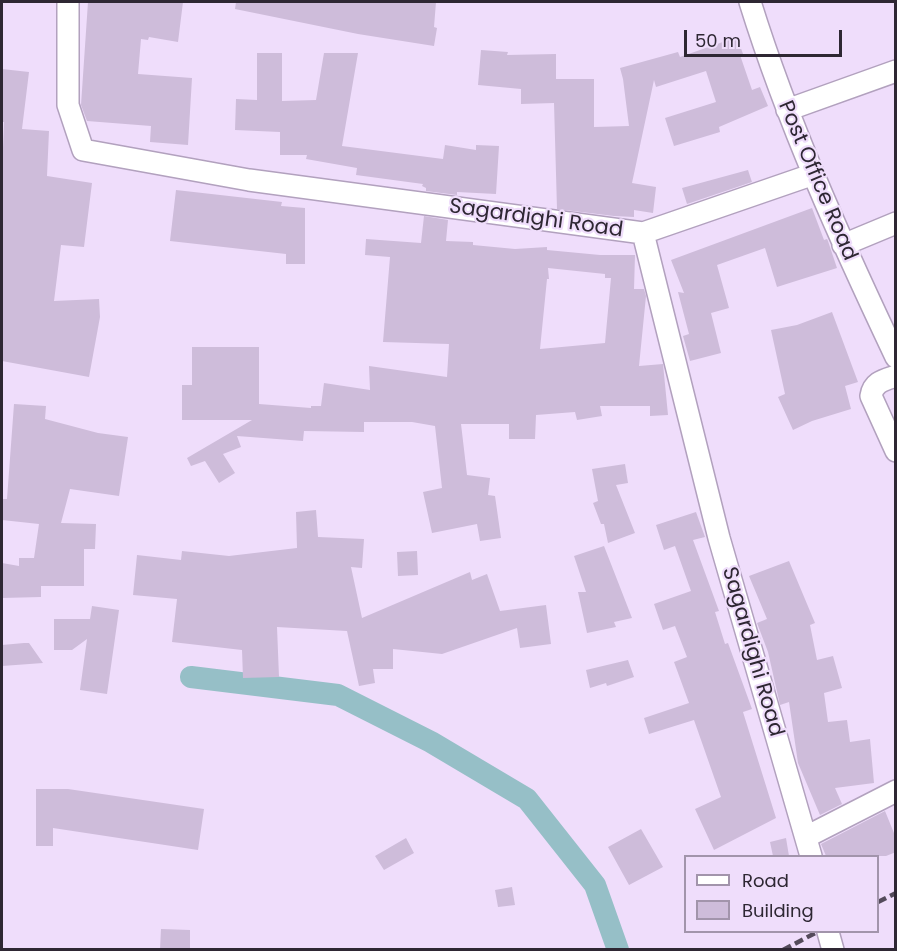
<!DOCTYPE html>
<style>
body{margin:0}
#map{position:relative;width:897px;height:951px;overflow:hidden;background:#efddfb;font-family:Poppins,sans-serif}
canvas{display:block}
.frame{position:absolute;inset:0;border:3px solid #2e2733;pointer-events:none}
.legend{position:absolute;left:684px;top:855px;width:195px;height:78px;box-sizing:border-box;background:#efddfb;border:2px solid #a294ab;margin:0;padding:8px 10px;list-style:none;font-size:18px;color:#2e2733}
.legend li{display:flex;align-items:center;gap:12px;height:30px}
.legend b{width:30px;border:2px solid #a294ab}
.scale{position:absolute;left:684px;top:30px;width:158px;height:27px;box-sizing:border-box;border:3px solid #2e2733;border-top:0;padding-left:8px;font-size:18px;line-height:21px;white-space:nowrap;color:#2e2733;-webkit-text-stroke:4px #efddfb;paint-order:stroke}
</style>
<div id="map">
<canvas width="897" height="951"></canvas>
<div class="frame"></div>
<ul class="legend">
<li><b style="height:8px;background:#fff"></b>Road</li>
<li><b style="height:16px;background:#cebcda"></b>Building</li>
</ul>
<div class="scale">50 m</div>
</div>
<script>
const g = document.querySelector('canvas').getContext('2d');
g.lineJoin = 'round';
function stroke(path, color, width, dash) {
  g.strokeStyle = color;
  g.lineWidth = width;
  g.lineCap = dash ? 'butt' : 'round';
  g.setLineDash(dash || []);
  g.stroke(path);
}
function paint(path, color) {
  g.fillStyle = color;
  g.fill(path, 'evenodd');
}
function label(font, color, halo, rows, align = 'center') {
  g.font = font + ' Poppins,sans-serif';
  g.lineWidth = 4.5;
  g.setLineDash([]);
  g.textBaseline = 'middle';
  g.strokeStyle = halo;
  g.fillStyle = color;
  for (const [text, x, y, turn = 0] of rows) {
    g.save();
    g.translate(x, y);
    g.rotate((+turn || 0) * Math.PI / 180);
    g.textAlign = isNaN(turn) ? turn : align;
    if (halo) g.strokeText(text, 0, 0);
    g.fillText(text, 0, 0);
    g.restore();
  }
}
const canal = new Path2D(`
 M191 677 338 695 431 742 527 799 595 885 618 950`);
const building = new Path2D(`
 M88 2H183L178 42 149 37 148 40 141 39 138 74 192 78 188 145 150 142 151 126 87 121 81 105Z
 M236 2H436L434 27 437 28 434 46 358 34 235 9Z
 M737 37 743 54 740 55 752 90 760 87 768 106 719 127 720 132 674 146 665 118 716 102 706 71 656 87 654 80 632 183 656 187 653 213 634 210V217L614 216 557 209 554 103 521 104V89L478 85 481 50 508 52 507 55 556 54V79H594V127L629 126 623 79 620 68 678 52 680 57Z
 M257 53H282V101L316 100 324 53H358L342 146 443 159 445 145 476 150V145L499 146 496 194 457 192V195L426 191V188L422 186 423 184 356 175 357 168 306 159 307 155H280V132L235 130 236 99 257 100Z
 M2 69 29 72 22 129 49 131 47 176 92 183 84 247 61 245 54 301 99 299 100 317 89 377 2 361V173L4 122H2Z
 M748 170 752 182 687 204 682 188Z
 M176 190 282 202 281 206 305 208V264H286V254L170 241Z
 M812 208 824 240 827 239 828 241 837 268 777 287 765 248 717 265 729 308 711 313 721 353 690 361 683 336 689 334 678 292 684 293 671 260Z
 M424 216 448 220 446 241 473 242V245L515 249 547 247V250L600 255H635L634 289H644L646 296 639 366 663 364 668 415 650 416V406H600L602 416 577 420 575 412 536 415 535 439H509V424H461L467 475 490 478 488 495 495 496 501 538 480 541 477 524 432 533 423 492 442 488 435 426 412 422H364V432L304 431 303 441 237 436 241 447 223 454 235 473 219 483 205 461 191 466 187 458 252 420H182V385H192V347H259V404L311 408V406H321L324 383 370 390 369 366 447 377 449 344 383 342 390 257 365 255 366 239 421 243ZM548 268 605 274V278H611L605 343 540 349 547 279H549Z
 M832 312 858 382 845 386 851 409 812 421 793 430 778 397 785 394 771 330 797 325Z
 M14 404 46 406 45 419 98 433 128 437 119 496 70 489 61 523 96 524 95 549H84V586H41V597L2 598V563L19 566V558H34L39 524 2 520V499H7Z
 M625 464 628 483 616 485 635 533 608 543 604 524H601L593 503 598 501 592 469Z
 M316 510 318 537 364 539 362 568 351 567 362 618 470 572 472 580 487 574 500 611 546 605 551 644 520 648 517 628 442 654 393 649V669H373L375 683 359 686 347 631 277 627 279 677 243 678 242 650 172 642 177 599 133 595 137 555 181 560 182 551 229 556 297 548 296 512Z
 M696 512 705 537 693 540 719 611 715 612 725 644 728 643 752 709 743 712 776 818 714 850 695 809 721 797 694 720 649 734 644 718 689 703 674 662 687 657 675 626 663 630 654 604 691 591 675 546 664 550 656 525Z
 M604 546 632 618 614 622 616 627 587 633 578 592H586L574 556Z
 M417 551 418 575 398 576 397 552Z
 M789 561 815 623 810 625 817 660 833 656 842 688 824 693 828 722 847 720 850 742 870 739 874 783 835 788 842 804 820 815 798 763 789 702 780 705 768 652 757 623 767 619 749 576Z
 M92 606 119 610 107 694 80 690 87 639 72 650H54V619H90Z
 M24 643H29L43 663 2 666V645Z
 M628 660 634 677 607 686 606 683 590 688 586 670Z
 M36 789H68L204 809 198 850 53 828V846H36Z
 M885 811 896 838V852L886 856H826L821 844Z
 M641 829 663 867 629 885 608 847Z
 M406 838 414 853 384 870 375 856Z
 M786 838 789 856H773L770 842Z
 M512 887 515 905 498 907 495 890Z
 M161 929 190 930V950H160Z`);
const minor = new Path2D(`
 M68 2V105L83 150 249 180 643 233 814 174
 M750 2C788 124 841 241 896 357
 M787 110 896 71
 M643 233 719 538 811 856
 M843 245 896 223
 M896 376C884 380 873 382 871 396L896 451
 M806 837 896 791
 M828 932 833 950`);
const rail = new Path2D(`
 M878 902 896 893
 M783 950 817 932`);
const streetNames = [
 ["Post Office Road",817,181,67],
 ["Sagardighi Road",536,219,8],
 ["Sagardighi Road",752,652,74]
];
stroke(canal, '#96bfc7', 22);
paint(building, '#cebcda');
stroke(minor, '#b2a1be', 24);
stroke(minor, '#fff', 21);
stroke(rail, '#544b5b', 4.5, [9, 4.5]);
label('21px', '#2e2733', '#efddfb', streetNames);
</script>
